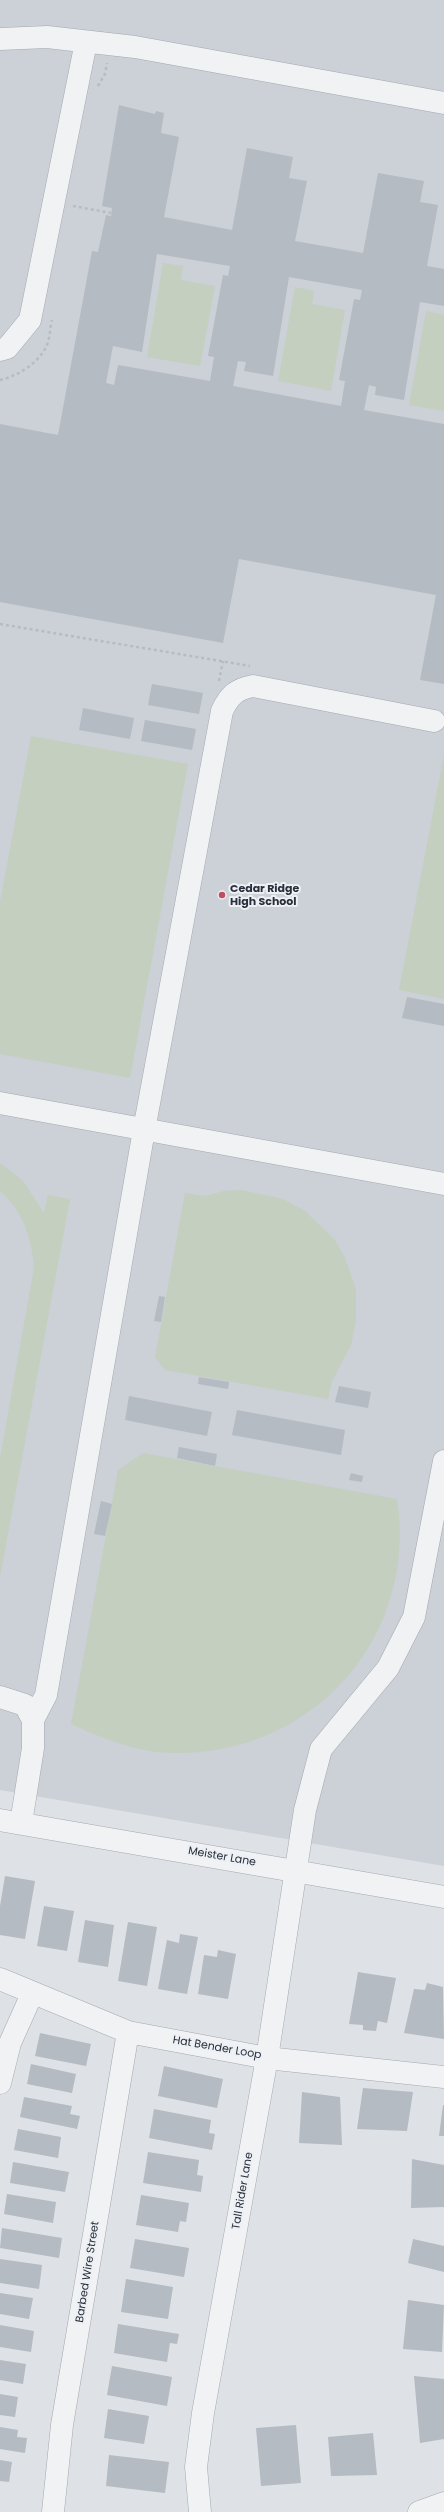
<!DOCTYPE html>
<style>
body{margin:0}
canvas{display:block;background:#dee1e6}
</style>
<canvas width="444" height="2512"></canvas>
<script>
const g = document.querySelector('canvas').getContext('2d');
g.lineJoin = 'round';
function paint(path, color) {
  g.fillStyle = color;
  g.fill(path, 'evenodd');
}
function stroke(path, color, width, dash) {
  g.strokeStyle = color;
  g.lineWidth = width;
  g.lineCap = dash ? 'butt' : 'round';
  g.setLineDash(dash || []);
  g.stroke(path);
}
function label(font, color, halo, rows, align = 'center') {
  g.font = font + ' Poppins,sans-serif';
  g.lineWidth = 4;
  g.setLineDash([]);
  g.textBaseline = 'middle';
  g.strokeStyle = halo;
  g.fillStyle = color;
  for (const [text, x, y, turn = 0] of rows) {
    g.save();
    g.translate(x, y);
    g.rotate((+turn || 0) * Math.PI / 180);
    g.textAlign = isNaN(turn) ? turn : align;
    if (halo) g.strokeText(text, 0, 0);
    g.fillText(text, 0, 0);
    g.restore();
  }
}
const built = new Path2D(`
 M0 0H444V1866L0 1790Z`);
const green = new Path2D(`
 M163 263 183 266 181 280 215 286 200 366 147 357Z
 M295 287 314 291 312 304 345 310 331 391 278 381Z
 M426 311 444 315V411L409 405Z
 M31 736 188 764 130 1078 0 1054V902Z
 M444 755V999L399 990Z
 M0 1163 23 1181 44 1213 48 1195 70 1199 0 1577V1458L34 1268C32 1238 23 1211 0 1191Z
 M242 1190 283 1199 305 1211 335 1240 345 1258 356 1289V1320L351 1345 332 1381 328 1399 165 1370 155 1357 185 1193 205 1196 224 1191Z
 M143 1453 397 1499C418 1634 317 1751 181 1753 141 1754 106 1740 71 1724L118 1470Z`);
const building = new Path2D(`
 M119 105 155 114 156 111 164 113 161 133 179 137 164 217 232 230 247 148 293 157 289 178 307 181 295 241 363 253 378 173 424 181 420 202 438 205 427 266 444 269V306L420 302 404 400 375 395 376 387 369 385 364 410 444 424V684L420 680 436 595 239 559 223 643 0 602V424L58 435 92 251 98 252 106 215 111 216 112 208 102 206ZM157 254 230 266 228 276 223 275 208 356 214 357 210 381 118 365 114 385 106 383 113 346 142 352ZM289 277 362 290 360 300 354 299 339 380 345 381 341 406 233 386 238 361 246 362 244 371 273 376Z
 M152 684 203 693 199 714 148 705Z
 M83 708 134 718 130 739 79 730Z
 M145 720 196 729 192 750 141 741Z
 M407 997 444 1004V1026L402 1018Z
 M159 1296 165 1297 161 1322 154 1321Z
 M199 1377 229 1382 228 1389 198 1384Z
 M339 1386 371 1392 368 1408 335 1402Z
 M129 1396 212 1412 207 1436 125 1420Z
 M237 1410 345 1430 341 1455 232 1435Z
 M179 1447 217 1454 215 1466 177 1458Z
 M351 1473 363 1476 362 1482 349 1480Z
 M101 1501 112 1504 105 1536 94 1534Z
 M5 1876 35 1881 25 1939 0 1935V1906Z
 M44 1906 74 1911 67 1951 37 1946Z
 M85 1920 114 1925 108 1967 78 1962Z
 M128 1922 157 1927 147 1986 118 1981Z
 M180 1934 198 1937 187 1994 158 1989 167 1940 179 1943Z
 M218 1950 236 1954 228 1999 198 1994 204 1955 217 1957Z
 M358 1972 396 1978 387 2023 378 2021 376 2031 363 2030V2025L349 2024Z
 M427 1983 443 1987 444 2039 404 2033 414 1989 425 1990Z
 M40 2033 91 2044 86 2066 35 2056Z
 M31 2064 76 2074 72 2093 27 2084Z
 M164 2066 223 2079 217 2108 158 2096Z
 M363 2088 413 2092 407 2131 357 2129Z
 M302 2092 340 2097 342 2145 299 2143Z
 M24 2097 72 2106 70 2114 80 2116 77 2129 20 2117Z
 M443 2105H444V2136H439Z
 M154 2109 211 2120 209 2133 215 2134 212 2150 149 2138Z
 M18 2129 61 2137 58 2158 14 2150Z
 M148 2152 199 2160 197 2175 203 2176 201 2192 143 2183Z
 M412 2159 444 2165V2207L411 2208Z
 M13 2162 69 2172 65 2192 10 2183Z
 M7 2194 56 2202 53 2223 4 2214Z
 M141 2195 189 2203 186 2222 180 2221 178 2232 136 2225Z
 M2 2228 62 2238 59 2258 0 2248Z
 M135 2239 189 2248 184 2277 130 2268Z
 M413 2239 444 2246V2272L408 2263Z
 M0 2259 42 2265 39 2289 0 2283Z
 M126 2279 173 2287 168 2319 121 2312Z
 M0 2293 33 2298 29 2319 0 2314Z
 M408 2300 444 2305 442 2352 403 2349Z
 M118 2324 179 2334 177 2344 170 2343 167 2362 114 2353Z
 M0 2325 34 2331 31 2352 0 2347Z
 M0 2360 26 2364 23 2384 0 2380Z
 M112 2366 172 2377 167 2406 107 2395Z
 M414 2376 444 2379V2439L420 2443Z
 M0 2394 18 2397 15 2417 0 2415Z
 M108 2409 149 2416 144 2444 104 2438Z
 M296 2425 301 2483 261 2486 256 2428Z
 M0 2427 18 2430 17 2437 27 2438 25 2453 0 2449Z
 M373 2433 377 2475 331 2476 328 2437Z
 M109 2455 169 2462 165 2493 106 2486Z
 M0 2460 12 2462 9 2482 0 2481Z`);
const path = new Path2D(`
 M98 86 105 74 107 63
 M73 206 111 213
 M0 380C18 376 39 363 47 345 50 338 50 327 52 320
 M0 624 250 666
 M219 681 223 661`);
const minor = new Path2D(`
 M0 39 47 37 135 47 444 103
 M0 350 7 348 30 320 86 42
 M0 1103 444 1184
 M0 1697 25 1705 33 1720V1748L21 1823
 M33 1720 46 1695 144 1130 222 711C229 696 236 689 253 686L434 721
 M0 1820 444 1897
 M0 1979 128 2032 267 2058 444 2077
 M0 2083 10 2043 32 1994
 M53 2512 62 2425 128 2032
 M200 2512 196 2467 203 2413 267 2058 305 1810 321 1749 388 1668 414 1617 444 1461
 M419 2512 444 2503`);
const markers = [
 [222,895,4,"#bf4e63"]
];
const poiNames = [
 ["Cedar Ridge",230,889],
 ["High School",230,902]
];
const streetNames = [
 ["Meister Lane",222,1857,10],
 ["Hat Bender Loop",217,2048,10],
 ["Tall Rider Lane",243,2191,-80],
 ["Barbed Wire Street",88,2272,-81]
];
paint(built, '#ccd0d7');
paint(green, '#c4cfc0');
paint(building, '#b5bbc2');
stroke(minor, '#a4a8af', 23);
stroke(path, '#b8bcc0', 2.5, [3, 3]);
stroke(minor, '#f0f2f4', 22);
for (const [x, y, r, color] of markers) {
  const dot = new Path2D();
  dot.arc(x, y, r, 0, 2 * Math.PI);
  g.fillStyle = color;
  g.fill(dot);
  stroke(dot, '#edf0f4', 1.5);
}
label('bold 11px', '#29303b', '#edf0f4', poiNames, 'left');
label('11px', '#29303b', '#edf0f4', streetNames);
</script>
